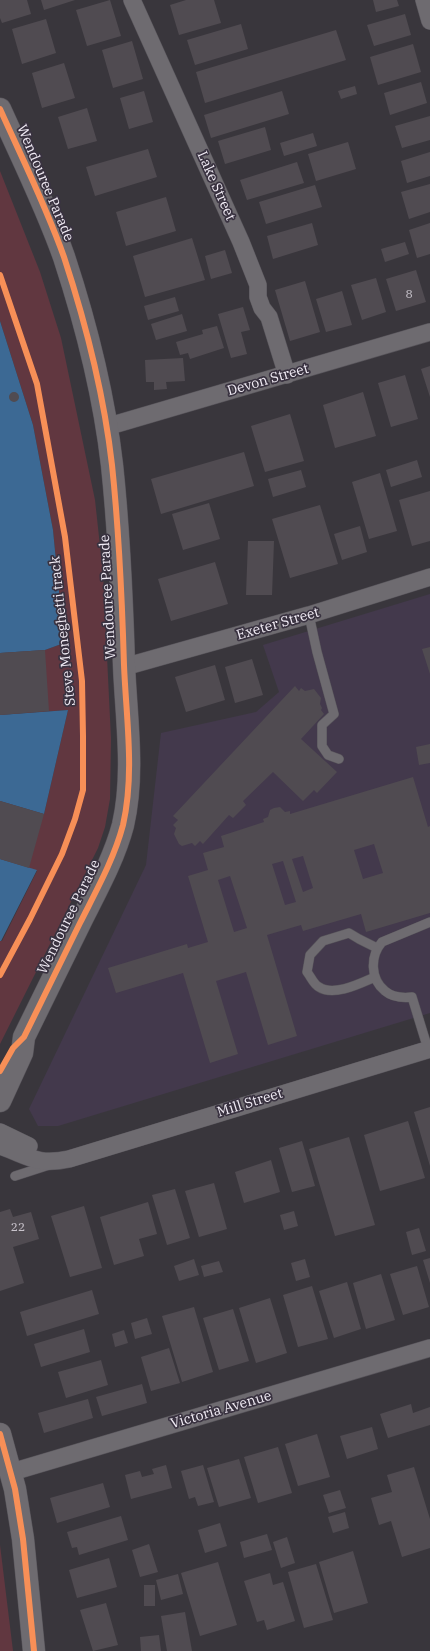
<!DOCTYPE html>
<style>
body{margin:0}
canvas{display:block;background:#39363c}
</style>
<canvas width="430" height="1651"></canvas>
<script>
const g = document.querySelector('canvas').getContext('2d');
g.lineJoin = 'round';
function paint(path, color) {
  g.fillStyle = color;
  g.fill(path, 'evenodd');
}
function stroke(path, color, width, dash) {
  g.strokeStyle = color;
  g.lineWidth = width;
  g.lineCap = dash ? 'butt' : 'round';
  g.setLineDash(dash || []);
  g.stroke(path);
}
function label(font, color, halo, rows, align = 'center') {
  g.font = font + ' "IBM Plex Serif",serif';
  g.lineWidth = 3.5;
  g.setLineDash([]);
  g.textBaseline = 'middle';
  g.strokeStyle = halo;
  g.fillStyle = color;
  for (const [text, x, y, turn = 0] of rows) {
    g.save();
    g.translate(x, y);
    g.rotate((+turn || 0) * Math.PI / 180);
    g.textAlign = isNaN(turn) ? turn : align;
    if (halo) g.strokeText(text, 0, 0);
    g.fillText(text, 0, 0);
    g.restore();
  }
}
const built = new Path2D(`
 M430 594V1013L58 1126H38L29 1109 146 865 161 733 256 712 279 692 263 645Z`);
const green = new Path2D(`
 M0 171 40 272 61 338 95 500 103 574 111 739 110 799 105 827 98 848 0 1044V941H2L37 871 0 859V801L44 814 68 710 0 715V653L45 650 64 643 53 530 33 425 0 321Z
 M0 1545 13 1651H0Z`);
const water = new Path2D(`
 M0 321 33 425 53 530 64 643 45 650 0 653Z
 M68 710 44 814 0 801V715Z
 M0 859 37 870 1 941H0Z`);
const building = new Path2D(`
 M0 0H27L31 14 2 23 0 18Z
 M41 0H75L44 10Z
 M110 0 121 36 87 46 76 10Z
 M186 0H214L221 23 179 35 170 5Z
 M373 0H397L399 6 376 12Z
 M405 14 411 35 374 46 367 25Z
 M46 19 56 53 22 64 12 29Z
 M241 24 248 49 195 65 187 40Z
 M336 30 346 60 205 103 196 72Z
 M132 41 143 79 113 88 102 50Z
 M413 44 421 72 378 85 370 57Z
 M64 63 75 98 42 108 32 73Z
 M421 82 427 103 390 115 384 93Z
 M355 86 357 94 341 99 338 91Z
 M144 91 153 122 129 129 120 98Z
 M282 91 289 114 211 138 204 115Z
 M87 108 97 141 68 149 58 117Z
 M430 116V140L402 148 395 126Z
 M265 127 271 150 225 164 218 141Z
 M313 133 317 146 284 156 280 143Z
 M348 142 356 169 316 181 308 154Z
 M148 149 157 177 95 196 86 167Z
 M430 152V176L407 183 401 161Z
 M297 162 304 183 247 200 240 180Z
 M430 184V212L409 219 401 192Z
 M315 185 322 207 266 224 259 202Z
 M166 197 176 231 126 246 116 212Z
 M312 223 318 245 273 259 267 236Z
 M430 223V254L417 258 409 230Z
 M192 238 205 280 145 297 133 256Z
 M405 242 409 254 385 262 381 249Z
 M225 250 232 273 211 279 205 256Z
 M416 270 426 302 396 311 386 279Z
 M376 278 386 312 362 320 351 285Z
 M305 281 320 332 290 341 275 290Z
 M342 291 352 325 326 332 316 299Z
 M175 297 179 311 148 320 144 306Z
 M243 307 250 330 241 332 247 354 231 358 218 314Z
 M182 314 187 331 156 340 151 324Z
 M217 326 224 348 190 359 188 353 180 355 176 342 203 334 202 330Z
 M183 358 185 381 166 382 167 389 154 390V382H146L145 360Z
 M430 366V397L421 369Z
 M405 375 418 419 391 427 378 383Z
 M9 397a5 5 0 1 1 10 0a5 5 0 1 1-10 0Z
 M363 392 376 436 335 448 323 405Z
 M290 414 304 461 265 472 251 426Z
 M244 452 254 486 161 514 151 479Z
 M417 460 422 477 391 487 386 470Z
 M301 470 306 487 273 497 268 479Z
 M380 473 397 531 369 539 352 482Z
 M430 491V541L412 546 399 500Z
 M209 503 220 539 183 550 172 514Z
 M320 505 338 564 290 578 272 519Z
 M360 526 367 552 342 560 334 534Z
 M248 541H274L272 595H246Z
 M215 562 228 604 171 621 158 579Z
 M430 647V674L422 649Z
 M45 650 49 711 0 715V653Z
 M252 659 263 695 235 703 225 667Z
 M215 665 225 700 186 712 175 677Z
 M295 686 299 691 301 688 305 691 314 689 321 698 320 704 322 708 321 710 324 714 301 739 337 772 317 793 314 790 303 801 273 772 243 801 246 805 233 818 229 815 203 844 200 841 195 846 192 843 182 846 179 844 174 834 176 828 173 825 178 820 173 816Z
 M430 744V763L419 765 416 747Z
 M413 777 428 827 430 826V913L366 932 361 914 303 931 301 925 267 935 297 1036 268 1045 246 972 216 981 238 1054 210 1063 183 973 116 993 108 968 187 944 188 948 208 942 188 876 208 870 203 853 224 847 221 836 264 822 263 819 268 817 270 810 274 808 280 807 285 812 290 811V814ZM374 844 383 873 363 879 354 850ZM303 856 313 888 303 892 292 859ZM283 861 296 902 285 905 272 864ZM230 876 247 928 234 932 218 880Z
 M0 801 44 814 29 868 0 859Z
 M430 1107V1166L414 1112Z
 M408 1121 425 1178 380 1191 364 1135Z
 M349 1137 375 1225 335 1236 309 1149Z
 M302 1141 315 1186 292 1192 279 1148Z
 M271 1160 280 1192 244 1203 235 1172Z
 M214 1183 227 1229 199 1237 185 1191Z
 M175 1189 190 1238 167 1245 152 1195Z
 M148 1202 157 1234 139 1239 144 1256 114 1265 100 1217Z
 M84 1206 102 1268 70 1277 51 1216Z
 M10 1209 13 1217 31 1212 39 1239 13 1247 24 1283 0 1291V1212Z
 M294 1211 298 1226 284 1230 280 1215Z
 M419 1228 426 1251 412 1255 406 1232Z
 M430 1258V1283L423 1260Z
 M194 1259 199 1275 179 1281 174 1266Z
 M305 1259 310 1277 296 1281 291 1263Z
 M219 1261 223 1272 204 1277 201 1266Z
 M417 1266 429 1307 403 1315 390 1274Z
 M381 1274 395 1320 366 1329 353 1283Z
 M347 1282 361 1329 334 1338 319 1291Z
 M312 1286 328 1339 298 1347 283 1295Z
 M92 1290 99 1314 27 1336 20 1312Z
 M270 1298 287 1353 256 1363 239 1308Z
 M194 1307 213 1372 182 1382 162 1316Z
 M233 1309 249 1361 219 1370 203 1318Z
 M147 1318 152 1334 135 1339 131 1323Z
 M84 1329 90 1352 41 1367 34 1344Z
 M124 1330 128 1343 115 1347 112 1334Z
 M169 1348 180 1383 151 1391 141 1357Z
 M101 1360 108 1385 66 1398 58 1372Z
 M142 1384 147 1403 102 1416 96 1397Z
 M88 1399 93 1418 44 1433 38 1413Z
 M411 1404 413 1413 430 1407V1425L388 1438 380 1414Z
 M372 1427 378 1449 347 1459 340 1436Z
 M317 1434 330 1477 298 1486 285 1444Z
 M278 1447 292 1493 258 1503 244 1457Z
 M239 1459 251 1498 219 1507 207 1468Z
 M166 1465 172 1488 131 1499 125 1475 140 1471 142 1477 154 1474 152 1469Z
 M203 1465 214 1502 198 1506 195 1497 189 1499 181 1471Z
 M414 1467 430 1519V1548L402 1557 391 1521 379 1525 371 1498 392 1492 387 1475Z
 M103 1483 110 1507 57 1523 50 1498Z
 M340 1490 346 1508 329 1513 323 1495Z
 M345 1512 349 1528 333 1533 328 1517Z
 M121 1516 128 1540 79 1555 77 1547 72 1548 67 1532Z
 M220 1523 227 1546 205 1553 198 1530Z
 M267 1534 272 1550 244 1558 240 1542Z
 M287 1537 295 1563 281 1568 273 1542Z
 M149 1544 158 1572 140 1577 132 1550Z
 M353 1551 368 1603 334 1613 319 1562Z
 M109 1558 117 1587 77 1598 69 1570Z
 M218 1562 237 1625 200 1636 181 1573Z
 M316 1564 333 1620 304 1628 288 1572Z
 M270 1573 273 1585 283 1582 295 1621 267 1630 264 1620 257 1622 244 1581Z
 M178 1574 183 1594 161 1600 156 1580Z
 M144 1585H155V1606H144Z
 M106 1603 118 1645 93 1651 80 1610Z
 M185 1612 192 1651H167L161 1616Z
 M159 1635 161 1651H141L140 1637Z`);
const service = new Path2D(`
 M309 615 317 652 334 714 322 725V746L328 755 339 759
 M375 977C361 983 334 997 319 987 314 985 311 977 307 972L310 955 323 941 349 933 359 939 377 948
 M428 1049 412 997C403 998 392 997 385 991 370 979 370 956 382 942L430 922
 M15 1176 49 1165`);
const minor = new Path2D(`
 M132 0 241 242 258 285V297L262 308 269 317 287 375
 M424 0 430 21
 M106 427 430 332
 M124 667 309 615 430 577
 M0 1132 29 1146
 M0 1146C29 1156 37 1166 69 1159L430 1049
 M12 1472 430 1348`);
const tertiary = new Path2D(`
 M0 109C22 158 46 206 64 257 86 324 104 395 112 465 119 531 122 598 124 665 126 717 135 773 123 825 114 859 96 891 80 923 61 961 43 999 24 1037L22 1053 0 1101
 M0 1434 15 1489 23 1539 34 1651`);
const cycleway = new Path2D(`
 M0 109C22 158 46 206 64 257 86 324 104 395 112 465 119 531 122 598 124 665 126 717 135 773 123 825 114 859 96 891 80 923 61 961 43 999 24 1037L13 1048 0 1071
 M0 275 37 384 65 537 82 681 83 736V790L75 819 62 854 30 919 0 975
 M0 1434 15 1489 23 1539 34 1651`);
const numberNames = [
 ["8",409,295],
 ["22",18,1228]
];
const streetNames = [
 ["Wendouree Parade",45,183,67],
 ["Lake Street",216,186,66],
 ["Devon Street",268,380,-16],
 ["Wendouree Parade",108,597,-93],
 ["Exeter Street",278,624,-16],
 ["Steve Moneghetti track",63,631,-96],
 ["Wendouree Parade",69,917,-64],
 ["Mill Street",250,1103,-17],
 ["Victoria Avenue",221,1410,-16]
];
paint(built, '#43394c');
paint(green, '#613740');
paint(water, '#3c6994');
paint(building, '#504b51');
stroke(service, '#57545a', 10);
stroke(minor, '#57545a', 18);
stroke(tertiary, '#57545a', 23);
stroke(service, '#6e6b70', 9);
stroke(minor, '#6e6b70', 17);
stroke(tertiary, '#6e6b70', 22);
stroke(cycleway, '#f78f57', 6);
label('12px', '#c9c4cc', null, numberNames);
label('14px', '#f1ecf5', '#393240', streetNames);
</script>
